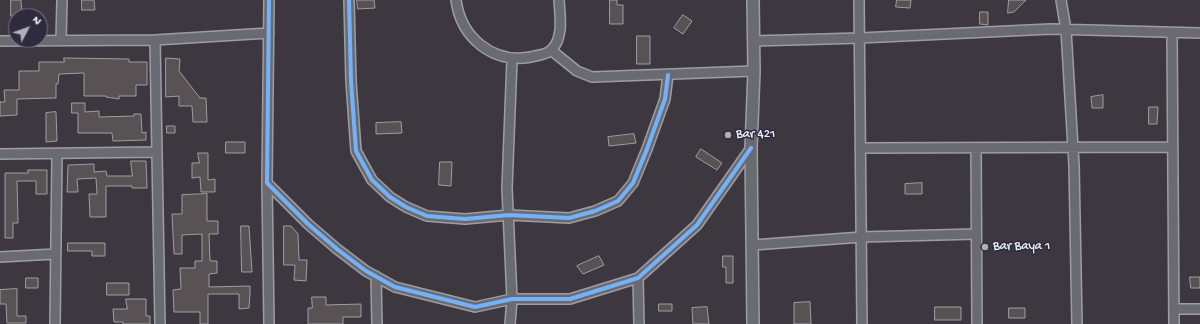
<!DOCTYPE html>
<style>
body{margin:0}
#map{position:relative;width:1200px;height:324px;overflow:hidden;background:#3d3840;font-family:"Gochi Hand",sans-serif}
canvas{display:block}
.north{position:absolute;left:8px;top:8px;width:40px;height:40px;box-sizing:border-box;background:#2f2a3d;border:1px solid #797a88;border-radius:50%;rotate:49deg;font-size:11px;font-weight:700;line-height:16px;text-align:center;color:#e8f1f8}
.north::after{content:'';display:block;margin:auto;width:14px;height:18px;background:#acb0b8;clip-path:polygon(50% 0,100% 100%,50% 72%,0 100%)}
</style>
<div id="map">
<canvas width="1200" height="324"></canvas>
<div class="north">N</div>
</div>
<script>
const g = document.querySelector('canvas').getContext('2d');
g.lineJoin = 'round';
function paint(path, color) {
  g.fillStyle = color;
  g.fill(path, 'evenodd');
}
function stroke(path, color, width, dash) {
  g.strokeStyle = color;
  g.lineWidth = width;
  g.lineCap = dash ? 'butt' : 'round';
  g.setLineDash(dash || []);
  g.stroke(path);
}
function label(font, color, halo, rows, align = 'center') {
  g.font = font + ' "Gochi Hand",sans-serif';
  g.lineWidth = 3;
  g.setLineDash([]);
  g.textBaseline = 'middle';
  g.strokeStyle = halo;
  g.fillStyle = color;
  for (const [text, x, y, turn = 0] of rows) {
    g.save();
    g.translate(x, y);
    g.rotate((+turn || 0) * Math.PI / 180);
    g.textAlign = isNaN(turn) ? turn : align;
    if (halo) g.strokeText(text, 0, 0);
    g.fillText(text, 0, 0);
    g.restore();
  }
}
const building = new Path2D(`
 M11 0H21L22 16H11Z
 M82 0H94L95 10H82Z
 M357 0H374L375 8 358 9Z
 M610 0H617V5H623V24H610Z
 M897 0H911L910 8 896 7Z
 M1009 0H1026L1014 12 1008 13Z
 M980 12H988V25L980 24Z
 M683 15 692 21 683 34 674 28Z
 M637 36H650V64H637Z
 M64 58 129 59V62H147V85H136V96H119V99L106 97V96H84V73L59 74 58 84H56V98L17 99V115L0 116V102H5L4 90H19V71H39V62H64Z
 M166 58 180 59 179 71 200 98H206L207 122H193L192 106H179V96L166 97Z
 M1103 95V108H1092L1091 97Z
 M72 103H85V112L99 111V117L134 116V114H141L142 133 146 132V140L113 141 112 133H78V113H72Z
 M1149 107H1158L1157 124H1149Z
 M56 112 57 141 46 142V113Z
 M401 122 402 133 376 134V123Z
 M167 126H175V133H167Z
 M634 134 636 143 609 146 608 137Z
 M226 142H245V153H226Z
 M701 149 722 163 717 170 696 157Z
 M198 153H208V180L215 179V192H201L200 177 192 178V163H199Z
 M131 161H146L147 188H132V186H106V217H90L89 194H97L96 178 77 179 78 192H67L68 165 94 164V172L106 171 107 176H132Z
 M440 162H452L451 186 439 185Z
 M28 170H47V194H36V181H17L18 223H13V238H5V173H28Z
 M922 183V194H905V184Z
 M207 194V221H218V234H209L210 261H217V273L209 274V287L250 286V294L249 308 239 309V294H208V324H200V312H174L173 290 181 289 180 268H195V261H202V234L182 235V254H174L172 214H182V195Z
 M241 226H249L252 272H242Z
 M284 226H291L298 234 299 260H307L306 281 294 280 295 265H284Z
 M68 243H105V256H92V251H68Z
 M599 256 604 265 583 274 577 266Z
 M723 256H733V283H726V267H723Z
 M1190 277H1200V288H1191Z
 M26 278H38V288H26Z
 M107 283H129V295H107Z
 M17 289V316H26V323H7L6 304H0V290Z
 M312 297H326V305L361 304V317H343V324H308V308H312Z
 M126 299H146V316H150V324H123V322H114L113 309H127Z
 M810 302 811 324H794V303Z
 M659 304H672V311H659Z
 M707 307 709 324H693L692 308Z
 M935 307H961V320H935Z
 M1009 308H1025V318H1009Z`);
const minor = new Path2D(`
 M269 0 267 183 308 224 337 249 366 271 395 287 475 307 512 299H570L638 278 697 225 751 148
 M349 0 351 81 356 151 372 180 390 197 406 207 427 216 465 219 509 215 569 218 595 211 618 201 633 183 647 149 665 99 668 75
 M456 0C461 38 493 64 531 57 537 55 547 55 551 50 564 39 560 15 559 0
 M859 0 862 324
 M1061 0 1066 30 1074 165 1077 324
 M1172 33 1174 324
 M61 40 62 0
 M155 40 160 324
 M0 41 155 40 269 33
 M753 41 860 38 1051 29 1200 33
 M551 50 577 71 592 77 754 71
 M860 148 1172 147
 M976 149 977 324
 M0 154 156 152
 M267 183 269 324
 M753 245 862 237 976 234
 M0 257 55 254
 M376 276 377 324
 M638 278 639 324
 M1174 309H1200
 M55 324 57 154
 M510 324 512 299 507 188 512 59`);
const tertiary = new Path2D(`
 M753 324 751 148 754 71 753 0`);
const cycleway = new Path2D(`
 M269 0 267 183 308 224 337 249 366 271 395 287 475 307 512 299H570L638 278 697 225 751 148
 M349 0 351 81 356 151 372 180 390 197 406 207 427 216 465 219 509 215 569 218 595 211 618 201 633 183 647 149 665 99 668 75`);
const markers = [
 [728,135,4,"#acb0b8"],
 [985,247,4,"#acb0b8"]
];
const poiNames = [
 ["Bar 421",736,135],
 ["Bar Baya 1",993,247]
];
paint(building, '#585255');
stroke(building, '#9e9da2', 1);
stroke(minor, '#9e9da2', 12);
stroke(tertiary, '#9e9da2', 14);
stroke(minor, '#6a6b72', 9);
stroke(tertiary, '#6a6b72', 11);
stroke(cycleway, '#73b2f8', 4);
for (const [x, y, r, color] of markers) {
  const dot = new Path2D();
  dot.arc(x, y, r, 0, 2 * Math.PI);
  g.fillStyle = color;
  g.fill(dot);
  stroke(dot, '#2f2a3d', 1.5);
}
label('13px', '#e8f1f8', '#2f2a3d', poiNames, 'left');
</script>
